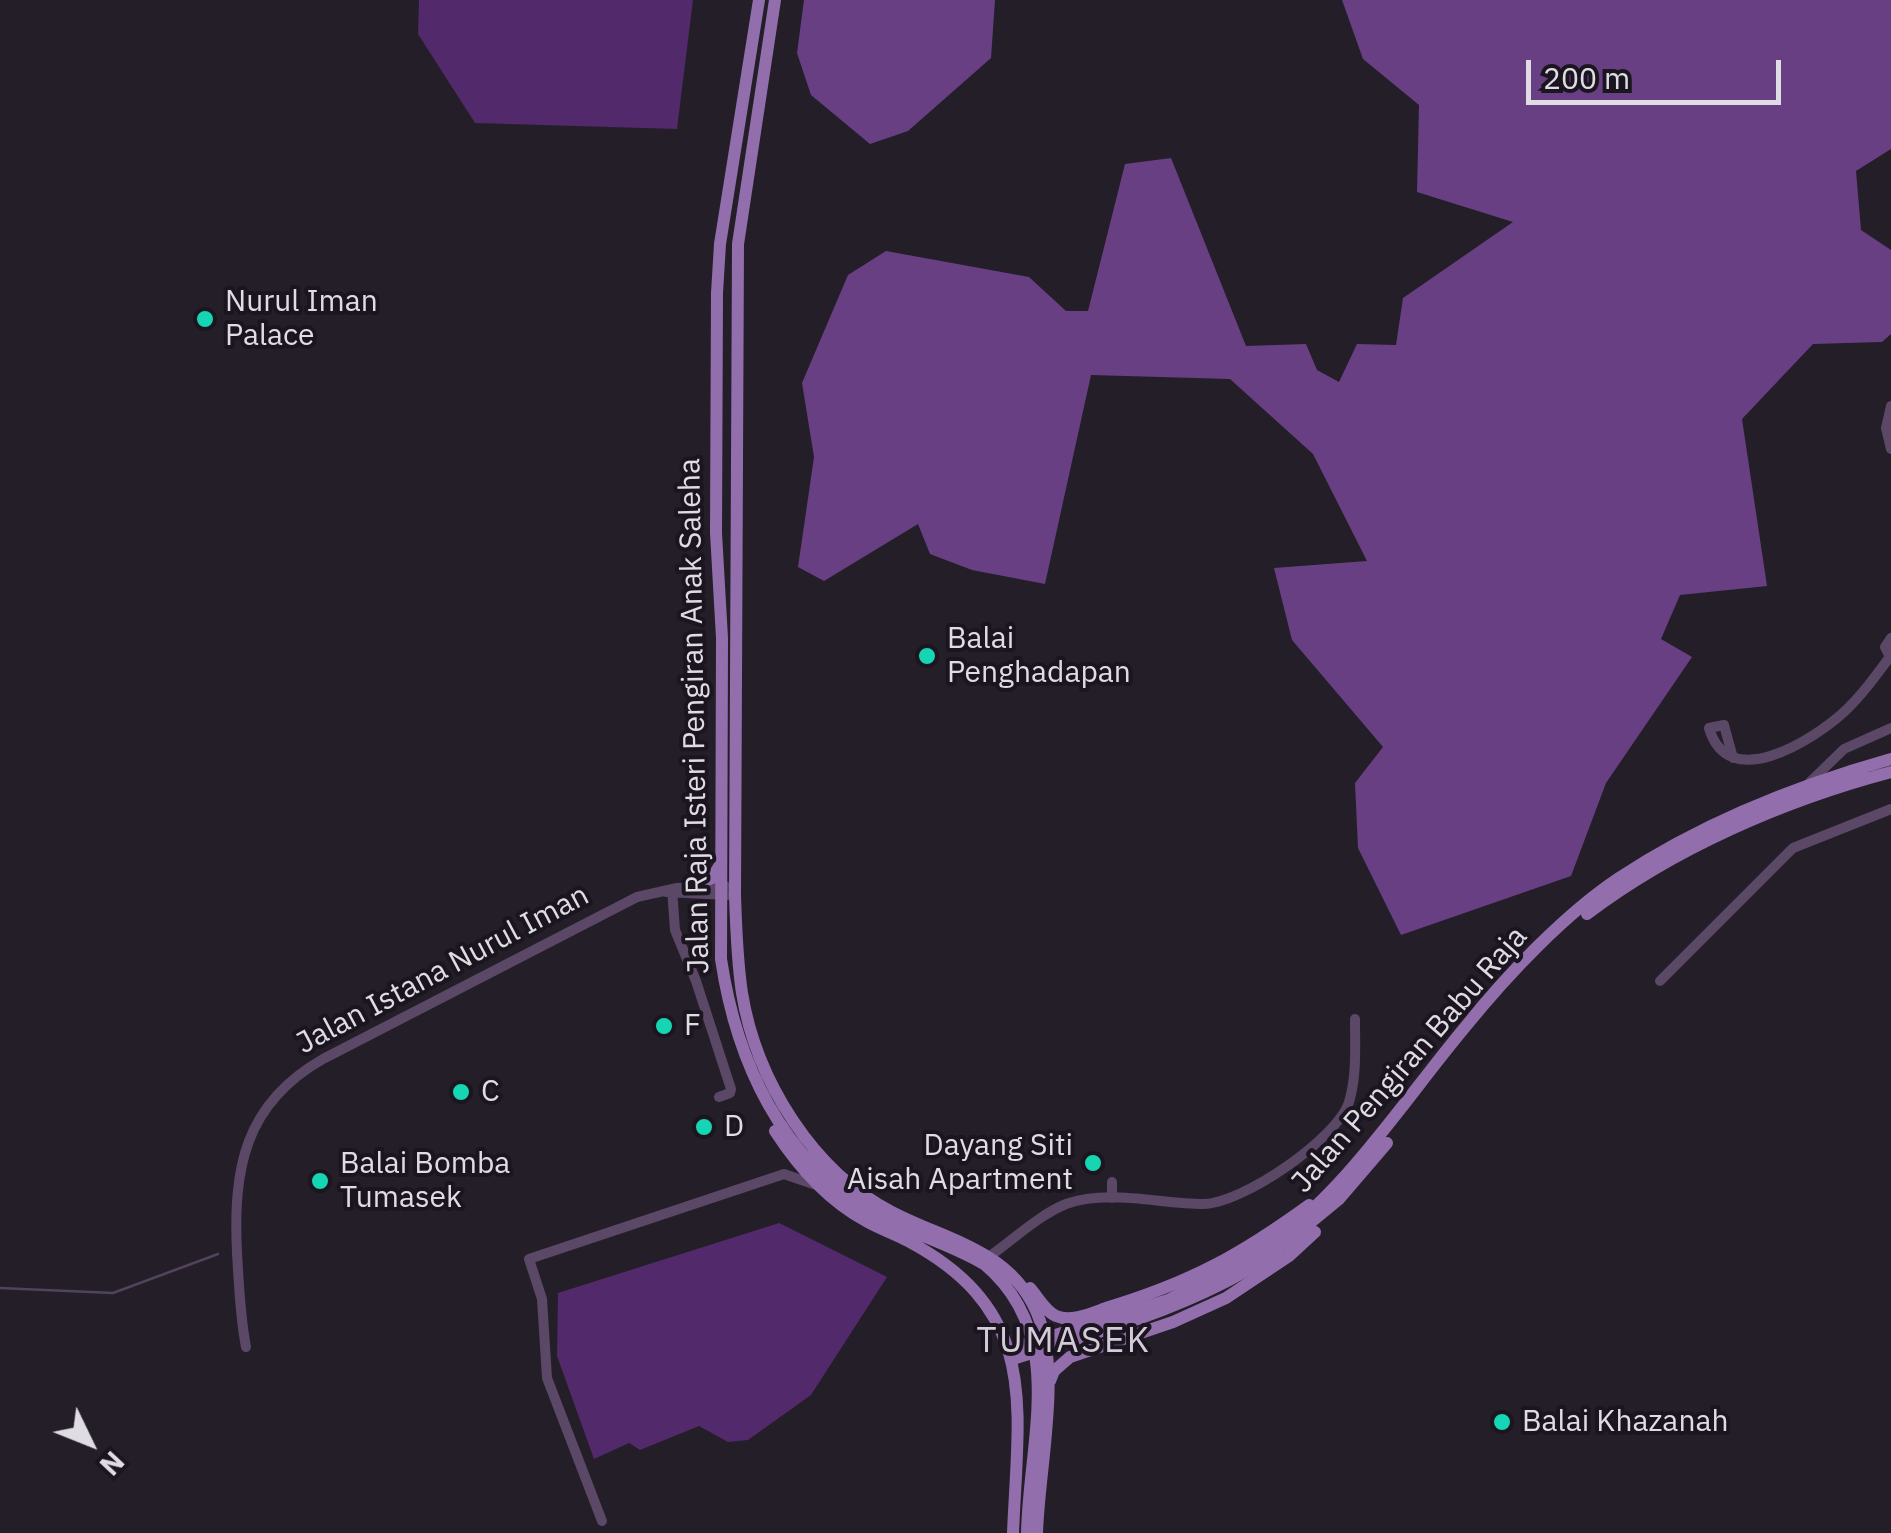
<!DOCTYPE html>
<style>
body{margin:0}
#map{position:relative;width:1891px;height:1533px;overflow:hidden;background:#241e28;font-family:"IBM Plex Sans",sans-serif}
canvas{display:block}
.north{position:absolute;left:40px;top:1393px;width:100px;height:100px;-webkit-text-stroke:8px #1a151f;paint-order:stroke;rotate:133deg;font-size:28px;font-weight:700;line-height:40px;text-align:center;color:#e0dce4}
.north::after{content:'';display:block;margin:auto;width:35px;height:45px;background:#e0dce4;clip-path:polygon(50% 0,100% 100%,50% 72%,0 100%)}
.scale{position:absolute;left:1526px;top:60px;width:255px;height:45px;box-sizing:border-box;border:5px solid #e0dce4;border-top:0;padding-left:12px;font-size:30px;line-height:35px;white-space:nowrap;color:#e0dce4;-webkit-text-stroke:8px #1a151f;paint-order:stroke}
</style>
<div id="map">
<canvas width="1891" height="1533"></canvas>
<div class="north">N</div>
<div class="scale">200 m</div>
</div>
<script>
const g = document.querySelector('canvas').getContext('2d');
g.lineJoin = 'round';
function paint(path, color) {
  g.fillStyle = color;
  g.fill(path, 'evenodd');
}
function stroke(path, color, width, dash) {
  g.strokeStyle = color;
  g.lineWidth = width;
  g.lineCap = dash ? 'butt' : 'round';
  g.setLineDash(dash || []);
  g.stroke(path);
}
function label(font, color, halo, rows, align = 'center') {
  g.font = font + ' "IBM Plex Sans",sans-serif';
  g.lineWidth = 8;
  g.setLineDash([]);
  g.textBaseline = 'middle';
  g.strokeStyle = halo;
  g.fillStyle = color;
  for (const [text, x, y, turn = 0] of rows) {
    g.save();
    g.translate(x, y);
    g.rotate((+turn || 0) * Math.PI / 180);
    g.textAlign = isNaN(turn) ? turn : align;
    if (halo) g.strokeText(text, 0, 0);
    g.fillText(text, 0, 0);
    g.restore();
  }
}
const green = new Path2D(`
 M419 0H693L677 129 475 123 418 34Z
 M779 1223 887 1277 811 1395 748 1440 728 1442 699 1426 640 1450 629 1443 594 1459 557 1356 558 1293Z`);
const forest = new Path2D(`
 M804 0H995L991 58 908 131 870 144 811 95 797 53Z
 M1342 0H1891V149L1856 171 1861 230 1891 250V334L1882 342 1813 344 1742 419 1767 586 1680 595 1661 639 1692 657 1606 783 1571 876 1401 935 1358 848 1355 783 1383 747 1292 640 1274 568 1367 561 1313 454 1230 379 1091 375 1045 584 972 570 930 554 918 524 824 581 798 567 814 457 802 383 848 275 886 251 1029 277 1066 311H1088L1125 164 1171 158 1246 346 1306 344 1317 370 1339 382 1357 344 1396 345 1403 298 1513 222 1417 192 1419 105 1363 59Z`);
const stream = new Path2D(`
 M0 1288 113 1293 218 1254`);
const minor = new Path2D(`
 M1891 406 1886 428 1891 449
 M1891 638 1885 647 1891 659
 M1733 758 1724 725 1709 728C1728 794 1812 741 1844 712 1861 696 1875 677 1889 658
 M1810 782 1844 749 1891 728
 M672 889 675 930 696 981 731 1089 730 1093 719 1097
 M666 892 728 895
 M1660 981 1793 848 1891 809
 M1112 1182V1198
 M990 1256C1014 1239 1039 1215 1066 1204 1109 1189 1160 1204 1203 1204 1242 1204 1337 1139 1349 1102 1357 1076 1355 1046 1355 1019
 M246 1347C240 1316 239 1285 237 1253 233 1169 244 1104 323 1059L637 897 677 888 725 886
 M602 1521 547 1378 542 1299 529 1259 784 1174 813 1184`);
const major = new Path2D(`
 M759 0 720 244 717 293 716 533 722 638 721 959C736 1060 781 1160 873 1213 909 1233 949 1243 984 1264 1068 1334 1029 1438 1027 1533
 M775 0 738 244 735 895C736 928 737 960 742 993 756 1080 813 1172 892 1212 950 1242 1016 1251 1040 1321 1060 1381 1039 1469 1037 1533
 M691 887 712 878 720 865
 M1587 914C1674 848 1785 800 1891 772
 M775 1131C799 1168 827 1200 866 1221 880 1229 895 1234 908 1241 1041 1312 1018 1406 1013 1533
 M1262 1251C1347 1191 1400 1105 1466 1026 1507 975 1565 914 1619 878 1702 823 1795 786 1891 759
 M1266 1259 1339 1199 1387 1143
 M1030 1288C1038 1297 1045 1311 1056 1316 1072 1323 1094 1312 1109 1307 1191 1282 1240 1255 1309 1205
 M1050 1381 1054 1371 1070 1357 1173 1322 1226 1298 1289 1256 1315 1232`);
const majorBridge = new Path2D(`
 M1020 1346 1168 1300 1262 1251
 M1013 1359C1101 1331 1187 1309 1266 1259`);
const markers = [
 [205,319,10,"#16d5b3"],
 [927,656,10,"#16d5b3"],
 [664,1026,10,"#16d5b3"],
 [461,1092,10,"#16d5b3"],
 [704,1127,10,"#16d5b3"],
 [1093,1163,10,"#16d5b3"],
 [320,1181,10,"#16d5b3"],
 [1502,1422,10,"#16d5b3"]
];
const poiNames = [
 ["Nurul Iman",225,302],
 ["Palace",225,336],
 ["Balai",947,639],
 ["Penghadapan",947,673],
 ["F",684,1026],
 ["C",481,1092],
 ["D",724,1127],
 ["Dayang Siti",1073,1146,"right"],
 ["Aisah Apartment",1073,1180,"right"],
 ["Balai Bomba",340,1164],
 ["Tumasek",340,1198],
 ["Balai Khazanah",1522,1422]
];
const streetNames = [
 ["Jalan Raja Isteri Pengiran Anak Saleha",695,716,-91],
 ["Jalan Istana Nurul Iman",443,970,-28],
 ["Jalan Pengiran Babu Raja",1410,1060,-49]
];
const quarterNames = [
 ["TUMASEK",1064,1342]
];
paint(green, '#52296a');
paint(forest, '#693f84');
stroke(stream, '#51435b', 2.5);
stroke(minor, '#5a4866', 10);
stroke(major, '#936eac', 12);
stroke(majorBridge, '#936eac', 12);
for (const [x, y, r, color] of markers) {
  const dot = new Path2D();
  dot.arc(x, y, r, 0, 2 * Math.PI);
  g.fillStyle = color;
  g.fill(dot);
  stroke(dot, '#1a151f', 4);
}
label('30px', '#e0dce4', '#1a151f', poiNames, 'left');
label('30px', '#e0dce4', '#1a151f', streetNames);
g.letterSpacing = '2.5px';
label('35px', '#d3cbd9', '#1a151f', quarterNames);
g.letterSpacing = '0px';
</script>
